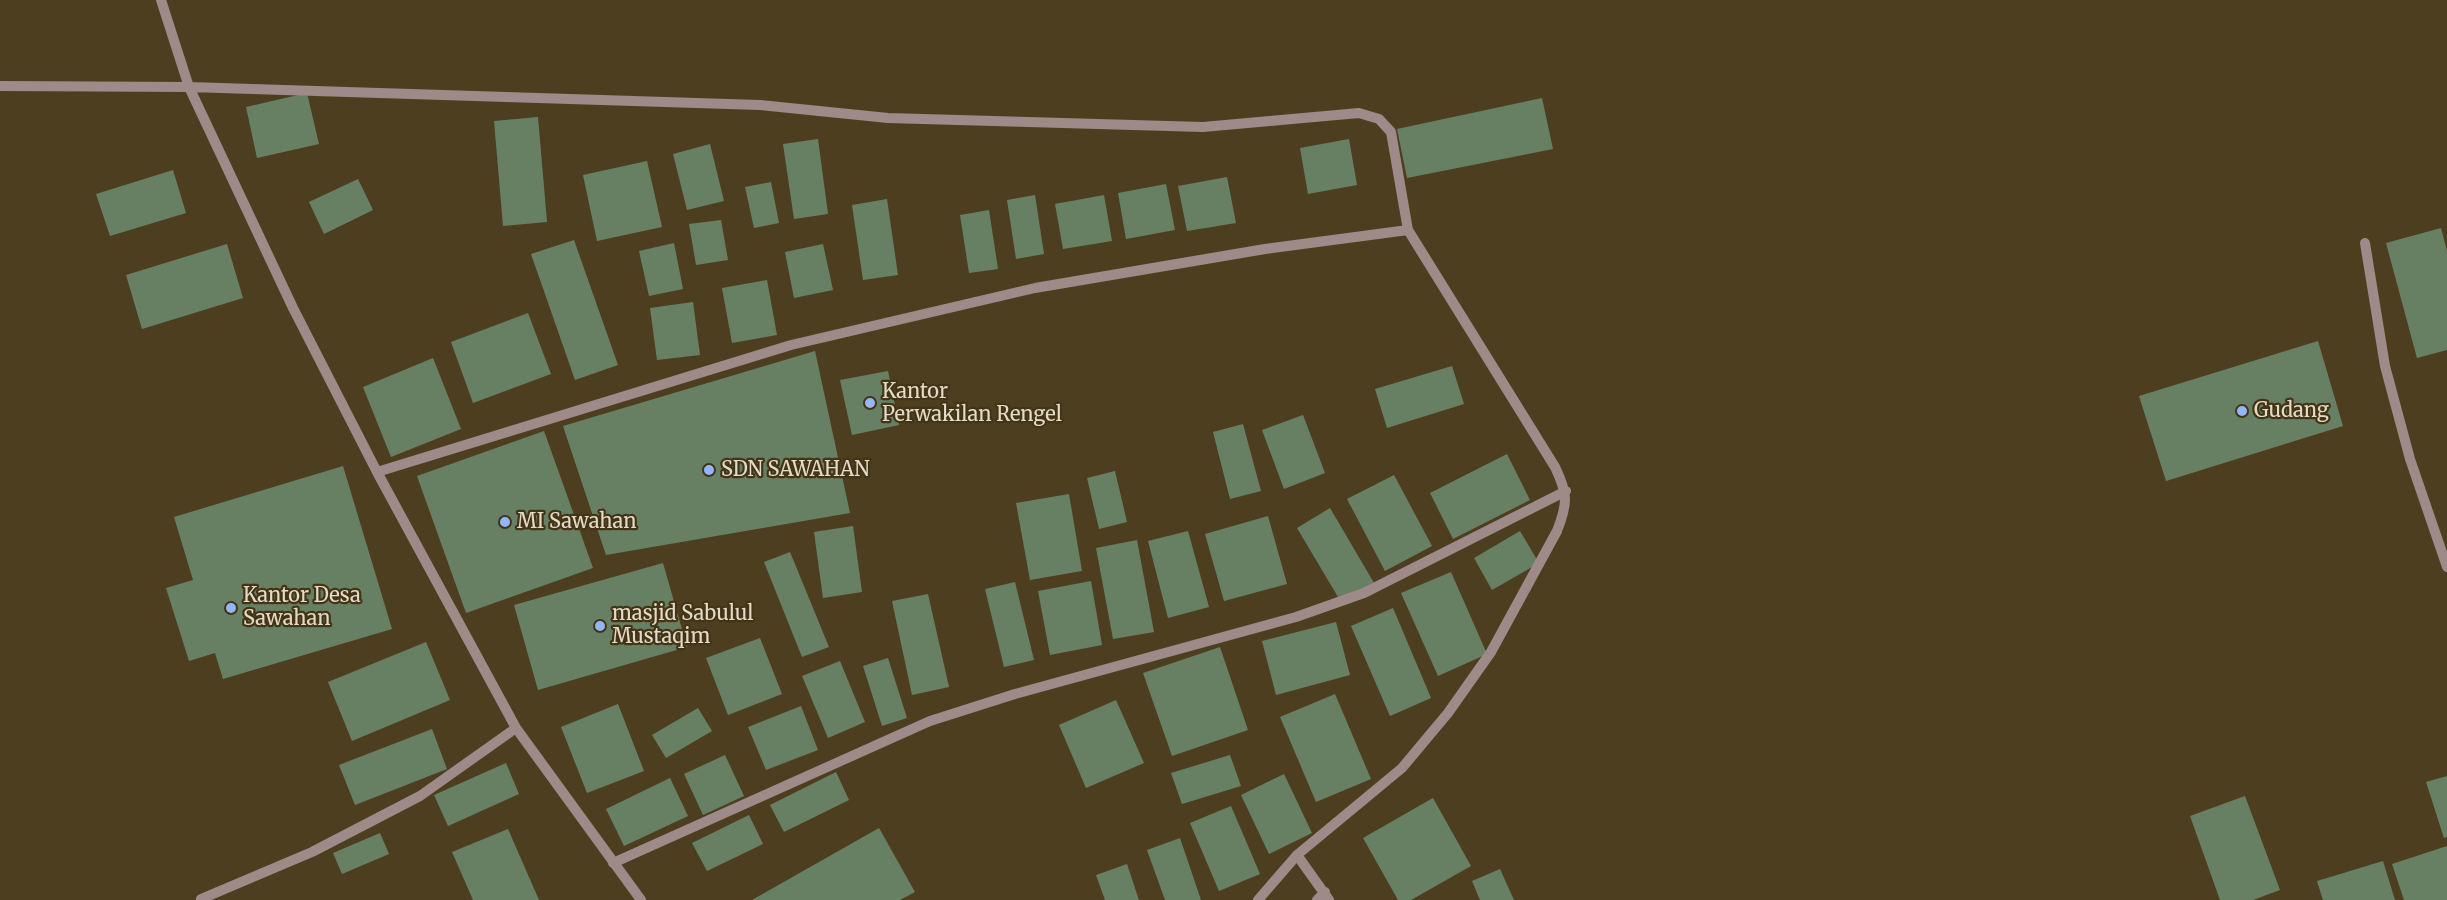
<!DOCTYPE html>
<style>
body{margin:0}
canvas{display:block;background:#4e3e20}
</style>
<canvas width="2447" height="900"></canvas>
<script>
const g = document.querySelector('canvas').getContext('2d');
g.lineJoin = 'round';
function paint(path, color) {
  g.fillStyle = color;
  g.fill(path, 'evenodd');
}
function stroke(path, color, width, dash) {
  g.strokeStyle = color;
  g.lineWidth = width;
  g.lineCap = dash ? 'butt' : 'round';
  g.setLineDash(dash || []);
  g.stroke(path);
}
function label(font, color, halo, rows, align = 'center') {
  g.font = font + ' Merriweather,serif';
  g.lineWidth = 4.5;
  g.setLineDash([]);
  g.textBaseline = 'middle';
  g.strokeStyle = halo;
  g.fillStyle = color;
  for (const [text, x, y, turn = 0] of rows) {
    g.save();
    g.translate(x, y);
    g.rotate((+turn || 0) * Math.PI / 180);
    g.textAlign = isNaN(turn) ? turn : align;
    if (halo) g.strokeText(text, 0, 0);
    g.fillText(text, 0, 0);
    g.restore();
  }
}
const building = new Path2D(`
 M307 93 319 144 257 158 246 107Z
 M1542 98 1553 149 1407 178 1397 129Z
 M538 117 547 222 503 226 494 121Z
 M818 139 828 214 794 219 783 144Z
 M1349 139 1357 185 1308 194 1300 148Z
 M710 144 724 201 687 210 673 154Z
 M647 161 662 227 597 241 583 175Z
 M173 170 186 213 110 236 96 194Z
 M1227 177 1236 223 1187 231 1178 186Z
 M358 179 373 210 324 234 309 202Z
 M771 182 779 223 754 228 745 187Z
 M1166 184 1175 230 1126 239 1118 193Z
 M1035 195 1044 254 1016 259 1007 200Z
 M1104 195 1112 241 1063 249 1055 204Z
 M887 199 898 275 863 280 852 205Z
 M989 210 998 269 969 273 960 215Z
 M721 220 728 260 696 265 689 224Z
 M2441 228 2447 251V350L2417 358 2386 243Z
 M574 240 618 365 575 380 531 254Z
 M674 243 683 289 649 296 639 251Z
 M227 244 243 298 142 329 126 275Z
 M823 244 833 290 794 298 785 252Z
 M767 280 777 335 732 343 722 288Z
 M693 302 700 355 657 360 650 308Z
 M528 313 551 374 473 403 451 342Z
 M2318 341 2343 426 2166 481 2139 396Z
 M815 351 850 513 606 555 563 426Z
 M433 358 461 429 391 457 363 387Z
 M1452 366 1464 404 1387 428 1375 389Z
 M888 371 899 425 852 435 840 380Z
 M1303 415 1325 473 1284 489 1262 430Z
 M1243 424 1261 491 1230 499 1213 432Z
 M544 431 593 568 466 613 417 476Z
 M1507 454 1530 500 1453 539 1430 493Z
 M343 466 392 629 223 679 215 653 189 661 166 588 193 580 174 517Z
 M1115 471 1127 522 1099 529 1087 478Z
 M1394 475 1432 546 1385 571 1347 499Z
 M1069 494 1082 571 1030 580 1016 503Z
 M1330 508 1374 583 1341 602 1297 528Z
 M1268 516 1287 584 1224 601 1205 534Z
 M853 526 862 592 823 598 814 532Z
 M1188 531 1209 607 1168 618 1148 541Z
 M1520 531 1539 563 1492 590 1474 558Z
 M1137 540 1154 632 1113 639 1096 548Z
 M790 552 829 647 802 657 764 562Z
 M663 563 687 647 538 690 514 605Z
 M1451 572 1487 654 1438 676 1401 593Z
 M1091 581 1102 645 1050 655 1038 591Z
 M1015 582 1034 660 1004 667 985 589Z
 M928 594 949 687 912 695 892 601Z
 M1393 608 1431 698 1390 716 1351 626Z
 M1336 622 1350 675 1276 695 1262 641Z
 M760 638 782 694 728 715 706 658Z
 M426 642 450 700 352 741 328 682Z
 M1220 647 1248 730 1172 756 1143 673Z
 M888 658 907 718 882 726 863 666Z
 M840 661 865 722 828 738 802 676Z
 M1335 694 1371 779 1316 802 1280 717Z
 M1116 700 1144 763 1086 788 1059 725Z
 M618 704 644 771 587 793 561 727Z
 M801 706 818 750 766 770 748 727Z
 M698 708 712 731 666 758 652 735Z
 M432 729 447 769 355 805 339 765Z
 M725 755 744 796 703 815 684 774Z
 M1230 755 1241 786 1182 804 1171 773Z
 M506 763 519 794 448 826 434 795Z
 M836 772 849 800 784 832 770 805Z
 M1284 774 1312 833 1269 854 1241 795Z
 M2447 776V837L2444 838 2426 782Z
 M670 778 688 816 624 846 606 809Z
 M2245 796 2280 890 2253 900H2220L2190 816Z
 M1433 798 1471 866 1411 900H1398L1363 838Z
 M1231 806 1260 874 1219 891 1190 823Z
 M749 815 763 844 707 871 692 843Z
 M879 828 915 892 900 900H752Z
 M508 829 539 900H473L452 852Z
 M380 833 389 854 342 874 333 853Z
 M1180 838 1201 900H1165L1147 850Z
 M2447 846V900H2404L2392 864Z
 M2383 861 2395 900H2323L2317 881Z
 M1127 864 1139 900H1105L1096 875Z
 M1500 869 1514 900H1480L1472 881Z`);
const minor = new Path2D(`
 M161 0 189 87 293 308 377 472 516 728 641 900
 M0 86 189 87 760 105 888 118 1203 127 1359 113 1379 119 1391 132 1408 230 1555 467C1568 494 1568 503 1557 531L1491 652 1448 713 1402 768 1297 855 1258 900
 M2365 243 2385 366 2410 459 2447 567
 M377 472 791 345 1035 288 1265 249 1408 230
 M1297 855 1329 900
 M613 863 930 721 1015 694 1296 617 1364 593 1566 491
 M201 899 312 852 420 796 516 728
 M1317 900 1325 892`);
const markers = [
 [870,403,6,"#93b7fd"],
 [2242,411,6,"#93b7fd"],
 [709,470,6,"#93b7fd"],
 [505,522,6,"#93b7fd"],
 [231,608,6,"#93b7fd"],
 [600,626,6,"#93b7fd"]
];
const poiNames = [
 ["Kantor",882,392],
 ["Perwakilan Rengel",882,415],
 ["Gudang",2254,411],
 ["SDN SAWAHAN",721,470],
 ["MI Sawahan",517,522],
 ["Kantor Desa",243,596],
 ["Sawahan",243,619],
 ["masjid Sabulul",612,614],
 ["Mustaqim",612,637]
];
paint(building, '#678064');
stroke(minor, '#9d8a89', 10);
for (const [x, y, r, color] of markers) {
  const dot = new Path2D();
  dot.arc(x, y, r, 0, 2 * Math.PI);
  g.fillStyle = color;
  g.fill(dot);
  stroke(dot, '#433415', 2);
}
label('20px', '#e3dac9', '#433415', poiNames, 'left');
</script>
